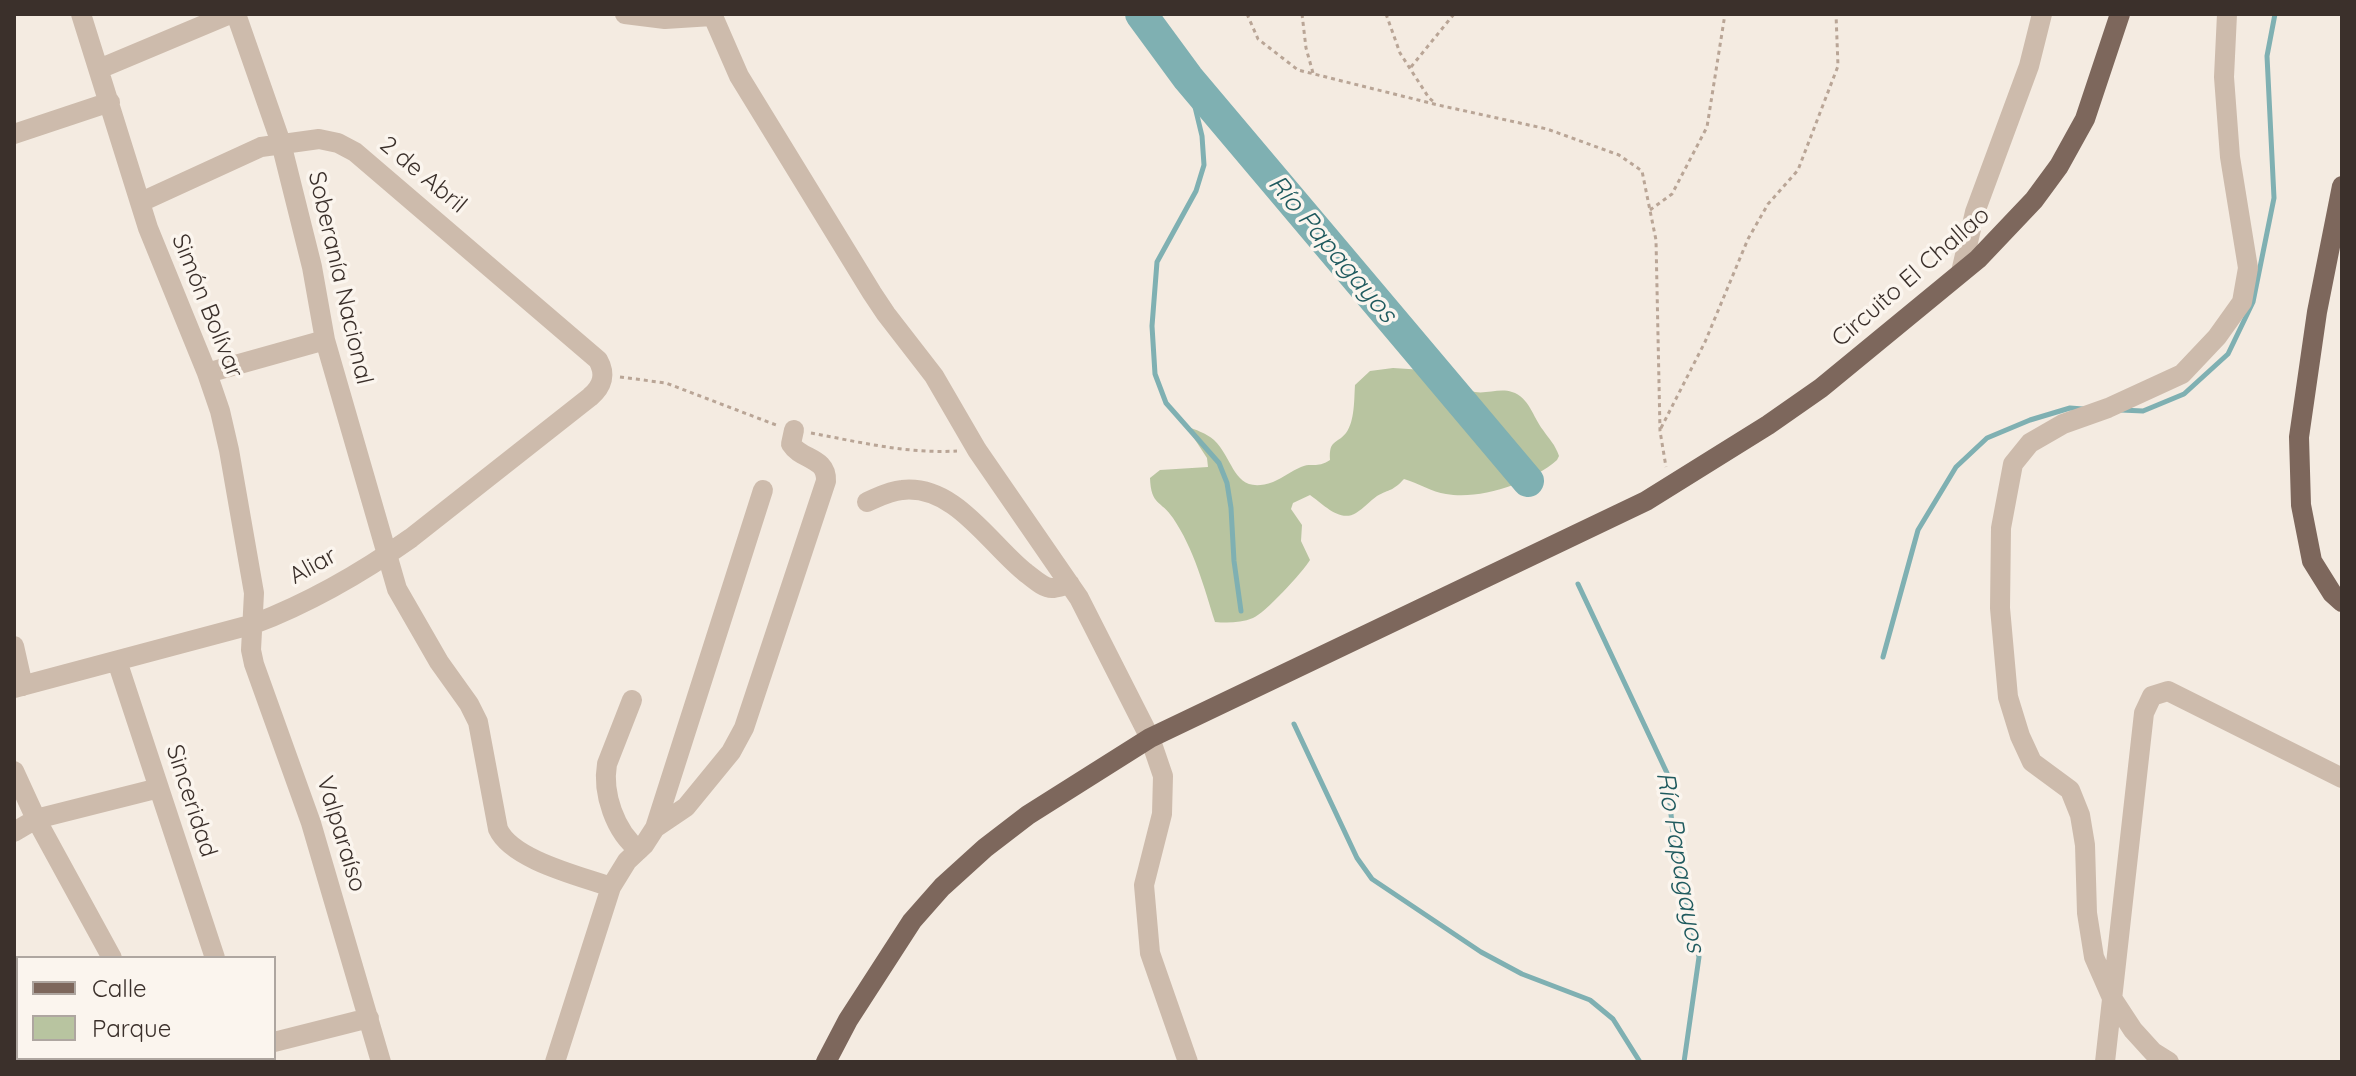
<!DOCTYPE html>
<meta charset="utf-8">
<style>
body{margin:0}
#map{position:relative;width:2356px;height:1076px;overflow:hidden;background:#f4ebe1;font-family:Quicksand,sans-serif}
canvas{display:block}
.frame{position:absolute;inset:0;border:16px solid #3b302b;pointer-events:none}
.legend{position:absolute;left:16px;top:956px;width:260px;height:104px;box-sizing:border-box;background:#fbf5ee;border:2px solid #aea6a0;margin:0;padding:10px 14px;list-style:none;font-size:24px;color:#3b302b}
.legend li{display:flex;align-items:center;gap:16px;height:40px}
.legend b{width:40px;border:2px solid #aea6a0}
</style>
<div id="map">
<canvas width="2356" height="1076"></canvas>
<div class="frame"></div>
<ul class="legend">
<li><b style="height:10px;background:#7d675c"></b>Calle</li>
<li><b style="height:22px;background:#b8c4a0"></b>Parque</li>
</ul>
</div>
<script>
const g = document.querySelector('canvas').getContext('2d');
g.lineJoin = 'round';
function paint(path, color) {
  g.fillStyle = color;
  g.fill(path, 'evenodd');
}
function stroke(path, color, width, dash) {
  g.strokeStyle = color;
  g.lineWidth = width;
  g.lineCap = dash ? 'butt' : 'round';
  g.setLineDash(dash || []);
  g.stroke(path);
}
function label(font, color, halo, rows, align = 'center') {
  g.font = font + ' Quicksand,sans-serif';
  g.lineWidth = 7;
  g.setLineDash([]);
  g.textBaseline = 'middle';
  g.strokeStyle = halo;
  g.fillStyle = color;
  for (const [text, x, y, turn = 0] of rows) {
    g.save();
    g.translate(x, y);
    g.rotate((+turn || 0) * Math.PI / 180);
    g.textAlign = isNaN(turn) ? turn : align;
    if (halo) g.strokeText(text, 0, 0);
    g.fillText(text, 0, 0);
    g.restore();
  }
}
const green = new Path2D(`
 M1393 368C1414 369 1434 370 1454 379 1461 383 1467 390 1475 392 1487 394 1500 388 1512 392 1529 397 1533 417 1543 430 1549 439 1555 444 1559 456L1557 460C1531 483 1481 500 1446 494 1432 492 1418 483 1404 479 1393 491 1390 489 1377 496 1370 501 1364 508 1356 513 1340 523 1323 504 1310 495L1293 503 1291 509 1302 525 1301 541 1310 560C1303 572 1264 614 1253 618 1241 623 1227 623 1215 622 1204 587 1194 549 1173 518 1161 500 1151 506 1150 478L1160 470 1208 467 1207 458 1186 426C1196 430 1206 433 1214 440 1235 460 1233 496 1273 482 1283 478 1291 471 1301 467 1312 462 1316 469 1330 460 1329 439 1336 445 1346 433 1355 421 1354 399 1355 385L1370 371Z`);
const stream = new Path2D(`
 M1188 78 1202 136 1204 165 1196 191 1157 262 1152 326 1155 374 1166 403 1219 463 1227 483 1231 508 1234 561 1241 611
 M2121 410 2143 411 2184 394 2228 354 2253 302 2274 198 2267 56 2275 14
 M1578 584 1667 773 1675 855 1699 957 1684 1062
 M1883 657 1918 530 1956 467 1987 438 2030 420 2070 408 2083 409
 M1294 724 1357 858 1372 879 1481 952 1522 974 1590 1000 1613 1019 1640 1062`);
const river = new Path2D(`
 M1141 14 1188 78 1528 481`);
const path = new Path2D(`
 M1247 14 1258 39 1298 70 1438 105 1547 129 1619 155 1642 171 1656 240 1660 431 1666 467
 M1302 14 1306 48 1313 73
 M1386 14 1400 53 1429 98 1435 103
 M1411 67 1454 14
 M1650 210 1672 194 1707 127 1725 14
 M620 377 666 383 776 425
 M1661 428 1705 342 1748 239 1768 204 1798 170 1838 66 1836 14
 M811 433C859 442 908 454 957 451`);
const minor = new Path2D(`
 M81 14 148 228 207 373 220 411 229 450 254 593 251 650 254 664 311 823 381 1062
 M236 14 281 143 312 267 325 340 397 589 439 662 469 704 478 722 498 829C512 860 580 876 611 887
 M625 14 665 19 712 16
 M712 14 739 76 872 293 886 314 934 376 977 450 1079 598 1150 738 1163 776 1162 814 1144 885 1150 953 1188 1062
 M99 69 230 14
 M14 134 110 102
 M1961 272 1975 212 2029 66 2042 14
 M207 373 325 340
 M867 502C879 497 889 491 902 490 955 484 990 545 1026 573 1033 578 1043 588 1052 588 1057 588 1065 585 1070 584
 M14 646 23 686
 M117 661 215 958
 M14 688 254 624C309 603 363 572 411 538L590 397C603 386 606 374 598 360L355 152 338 143 319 139 261 147 141 202
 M632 700 607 764C602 793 615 832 639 850
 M14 771 36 819 112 958
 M655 828 686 807 731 752 744 728 826 481C827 457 801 460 791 444L794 430
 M14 832 36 819 159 788
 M274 1042 369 1018
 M167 1058 169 1062
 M249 1058 250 1062
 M14 1061V1062
 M135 1062 147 1058
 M555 1062 611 887 627 861 644 845 655 828 763 490
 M2105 1062 2144 713 2152 696 2168 691 2342 778
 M2169 1062 2153 1052 2133 1030 2112 998 2094 957 2087 913 2085 845 2080 815 2070 790 2032 762 2020 736 2008 697 2000 608 2001 528 2013 464 2030 443 2063 424 2108 408 2182 374 2217 337 2242 302 2248 268 2230 157 2224 77 2227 14`);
const major = new Path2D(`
 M2342 186 2317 312 2299 437 2301 505 2312 561 2332 593 2342 602
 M826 1062 848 1020 912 921 942 887 985 848 1028 815 1150 738 1646 501 1768 425 1821 388 1978 259 2034 200 2059 166 2085 119 2120 14`);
const streetNames = [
 ["2 de Abril",423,175,40],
 ["Circuito El Challao",1911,277,-41],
 ["Soberanía Nacional",340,278,77],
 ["Simón Bolívar",207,306,68],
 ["Aliar",313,566,-29],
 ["Sinceridad",191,801,72],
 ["Valparaíso",341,834,73]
];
const waterNames = [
 ["Río Papagayos",1332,249,50],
 ["Río Papagayos",1680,862,80]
];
paint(green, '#b8c4a0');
stroke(stream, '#7fb0b2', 5);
stroke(river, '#7fb0b2', 32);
stroke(path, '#b9a596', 3, [4, 4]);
stroke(minor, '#cdbbac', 20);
stroke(major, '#7d675c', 20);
label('24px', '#3b302b', '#fbf5ee', streetNames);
label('italic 26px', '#1f5a5e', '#fbf5ee', waterNames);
</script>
